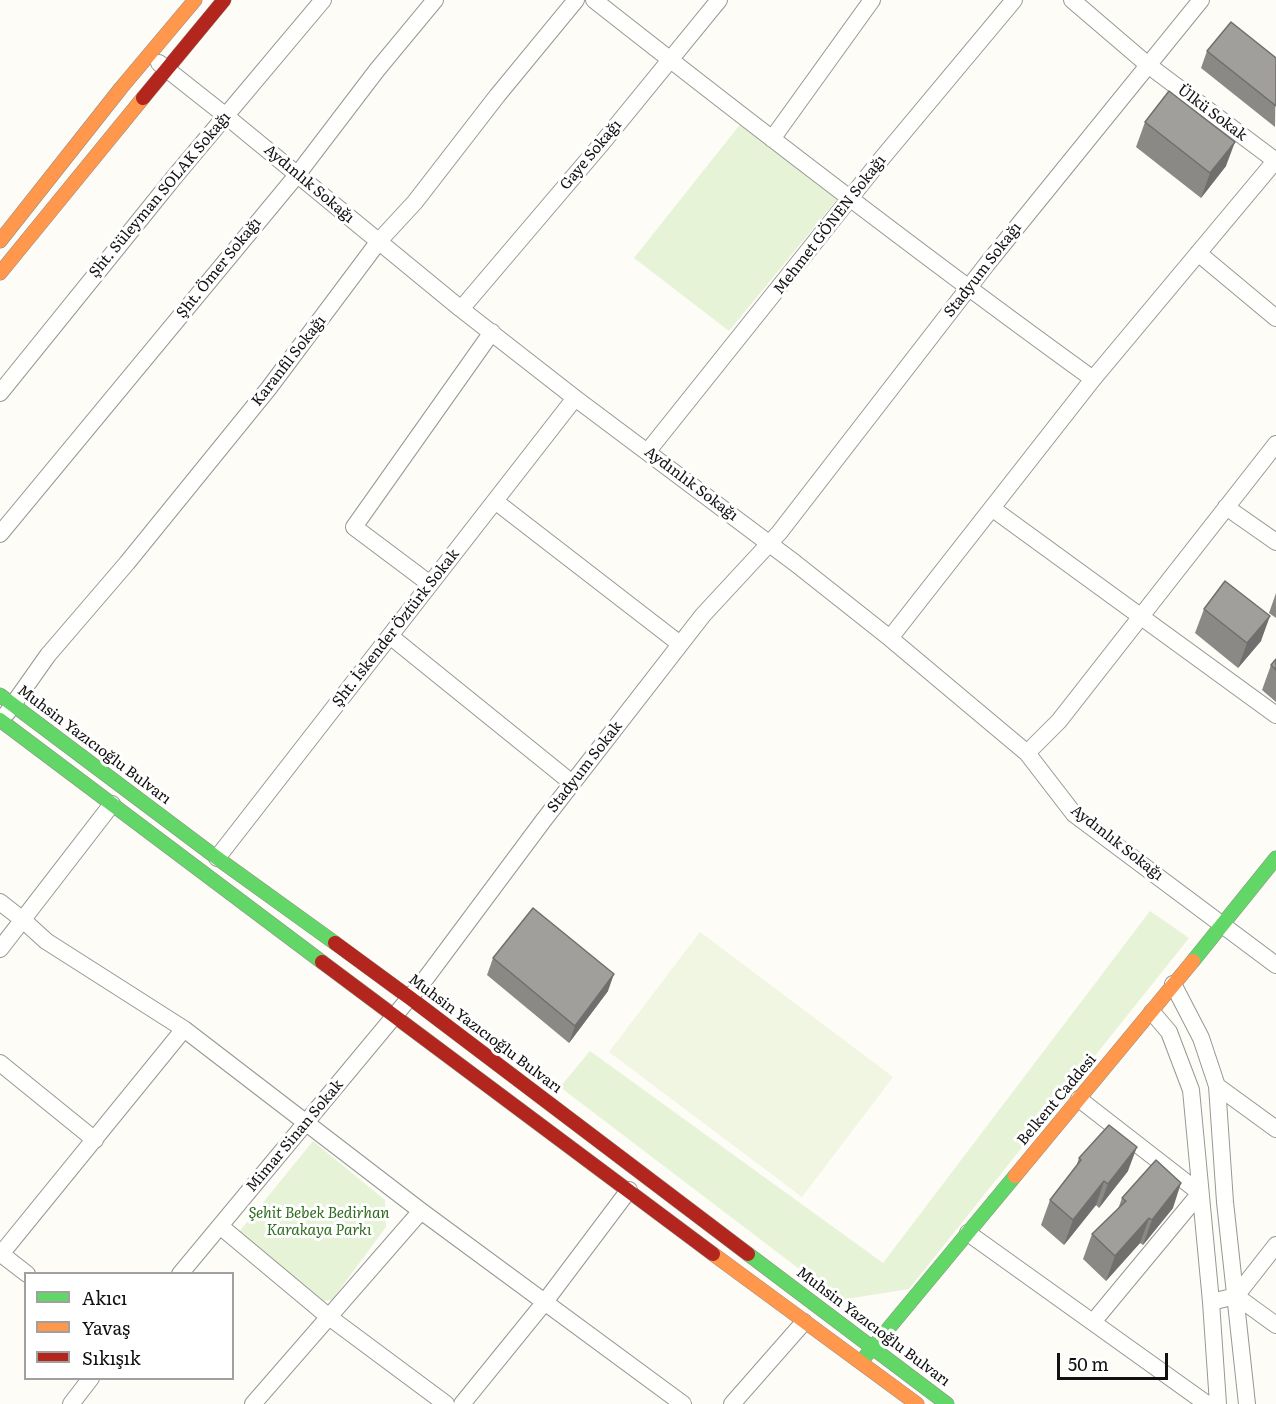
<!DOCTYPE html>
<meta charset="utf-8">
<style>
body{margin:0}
#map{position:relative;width:1276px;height:1404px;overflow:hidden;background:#fdfcf7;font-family:Literata,serif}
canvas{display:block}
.legend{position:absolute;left:24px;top:1272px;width:210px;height:108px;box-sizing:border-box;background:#fff;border:2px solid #a0a0a0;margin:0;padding:8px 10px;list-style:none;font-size:18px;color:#111}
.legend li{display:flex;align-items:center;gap:12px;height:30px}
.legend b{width:30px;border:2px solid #a0a0a0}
.scale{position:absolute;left:1057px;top:1353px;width:111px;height:27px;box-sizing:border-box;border:3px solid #111;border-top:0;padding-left:8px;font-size:18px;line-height:21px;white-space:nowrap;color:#111;-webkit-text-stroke:4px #fff;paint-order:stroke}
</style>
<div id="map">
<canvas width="1276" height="1404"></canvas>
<ul class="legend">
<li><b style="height:8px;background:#63d668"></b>Akıcı</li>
<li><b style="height:8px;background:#ff974d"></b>Yavaş</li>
<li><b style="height:8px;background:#b3261e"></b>Sıkışık</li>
</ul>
<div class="scale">50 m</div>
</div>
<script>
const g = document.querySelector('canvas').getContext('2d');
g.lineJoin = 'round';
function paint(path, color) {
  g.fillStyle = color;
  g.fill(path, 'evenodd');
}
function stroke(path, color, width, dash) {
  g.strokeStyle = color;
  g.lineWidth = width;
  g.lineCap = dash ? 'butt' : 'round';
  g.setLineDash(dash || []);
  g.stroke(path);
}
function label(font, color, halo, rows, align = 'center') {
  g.font = font + ' Literata,serif';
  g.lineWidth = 6;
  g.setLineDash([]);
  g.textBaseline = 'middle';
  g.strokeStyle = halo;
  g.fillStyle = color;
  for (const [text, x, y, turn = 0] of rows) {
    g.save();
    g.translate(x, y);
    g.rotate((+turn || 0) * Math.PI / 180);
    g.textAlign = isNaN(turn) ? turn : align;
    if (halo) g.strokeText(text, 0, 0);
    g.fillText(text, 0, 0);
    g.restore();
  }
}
const green = new Path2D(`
 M746 117 843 192 729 331 634 258Z
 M1150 911 1189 938 909 1289 840 1300 560 1087 590 1051 883 1263Z
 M313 1141 385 1200 386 1227 332 1300 324 1301 239 1232Z`);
const pitch = new Path2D(`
 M700 932 893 1077 802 1197 609 1052Z`);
const street = new Path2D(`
 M594 0C758 129 924 257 1093 379
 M1072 0 1148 65 1276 161
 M159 63 226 116 461 309 575 398 795 563 891 639 1027 753 1074 814 1276 965
 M772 139 872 0
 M1198 253 1276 318
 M461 309 603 142 719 0
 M0 393 176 175 323 0
 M648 451 883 157 1014 0
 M495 501 680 644
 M1226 507 1276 542
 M993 509 1276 715
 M0 534 297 175 377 70 435 0
 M430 584 354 527 492 332
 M390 636 572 783
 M891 639 894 633 1093 379 1276 160
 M7 713 48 655 127 563 269 388 379 241 415 202 497 96 576 0
 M1027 753 1059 721 1276 444
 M217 858 575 398
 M0 902 23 920 46 941 184 1029 421 1211 683 1404
 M0 949 112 804
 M1173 984 1201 1038 1217 1086 1225 1202 1247 1404
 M1152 1012 1169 1032 1191 1090 1211 1302 1218 1404
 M0 1063 95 1140
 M1217 1086 1276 1129
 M1079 1099 1200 1193 1093 1322
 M220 1226 329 1317 446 1404
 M968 1233 1207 1404
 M0 1253 27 1274
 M1 1254 184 1029
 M180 1274 426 978 543 821 703 615 779 533 987 264 1201 0
 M1236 1296 1276 1325
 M1211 1302 1236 1296 1276 1245
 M71 1404 91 1378
 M253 1404 421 1211
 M462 1404 544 1303 629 1190
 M732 1404 804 1322`);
const fast = new Path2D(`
 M0 695 217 858 335 943
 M0 720 322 962
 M1193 961 1276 858
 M748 1254 947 1404
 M864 1358 1015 1176`);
const slow = new Path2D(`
 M0 241 121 88 195 0
 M0 273 143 98
 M1015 1176 1193 961
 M713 1254 917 1404`);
const jam = new Path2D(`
 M143 98 224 0
 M335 943 410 998 748 1254
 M322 962 713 1254`);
const wall = new Path2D(`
 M1207 51 1276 58 1275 127 1201 68Z
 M1145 122 1226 166 1201 198 1136 147Z
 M1276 593V618L1269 613Z
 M1204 609 1261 641 1238 668 1195 633Z
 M1276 659V702L1262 690 1271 665Z
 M493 958 608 991 569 1043 487 975Z
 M1079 1158 1128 1171 1099 1208 1096 1205 1064 1245 1041 1225 1050 1200 1076 1167Z
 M1122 1198 1173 1208 1143 1245 1140 1243 1106 1281 1083 1259 1092 1234 1118 1209Z`);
const shadedWall = new Path2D(`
 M1235 142 1226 166 1201 198 1210 173Z
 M1270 616 1261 641 1238 668 1247 643Z
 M614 974 608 991 569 1043 575 1026Z
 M1137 1147 1128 1171 1099 1208 1108 1184Z
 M1104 1181 1096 1205 1064 1245 1073 1220Z
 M1181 1183 1173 1208 1143 1245 1152 1220Z
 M1149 1218 1140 1243 1106 1281 1115 1256Z`);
const building = new Path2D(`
 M1231 22 1276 58V106L1207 51Z
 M1169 91 1235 142 1210 173 1145 122Z
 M1225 581 1270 616 1247 643 1204 609Z
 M1276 659V670L1271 665Z
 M533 908 614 974 575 1026 493 958Z
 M1109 1125 1137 1147 1108 1184 1104 1181 1073 1220 1050 1200 1081 1160 1079 1158Z
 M1156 1160 1181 1183 1152 1220 1149 1218 1115 1256 1092 1234 1126 1201 1122 1198Z`);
const streetNames = [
 ["Ülkü Sokak",1212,113,37],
 ["Gaye Sokağı",591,155,-50],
 ["Aydınlık Sokağı",309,184,40],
 ["Şht. Süleyman SOLAK Sokağı",160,195,-50],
 ["Mehmet GÖNEN Sokağı",830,225,-52],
 ["Şht. Ömer Sokağı",219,268,-51],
 ["Stadyum Sokağı",983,270,-52],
 ["Karanfil Sokağı",289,361,-52],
 ["Aydınlık Sokağı",691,484,37],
 ["Şht. İskender Öztürk Sokak",396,628,-52],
 ["Muhsin Yazıcıoğlu Bulvarı",94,745,37],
 ["Stadyum Sokak",585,767,-52],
 ["Aydınlık Sokağı",1117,843,38],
 ["Muhsin Yazıcıoğlu Bulvarı",485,1034,37],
 ["Belkent Caddesi",1057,1100,-50],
 ["Mimar Sinan Sokak",295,1136,-50],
 ["Muhsin Yazıcıoğlu Bulvarı",873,1327,37]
];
const parkNames = [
 ["Şehit Bebek Bedirhan",319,1214],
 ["Karakaya Parkı",319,1231]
];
paint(green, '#e7f3d7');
paint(pitch, '#f0f6e1');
stroke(street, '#979795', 18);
stroke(fast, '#8e8d8b', 15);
stroke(slow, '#8e8d8b', 15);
stroke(jam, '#8e8d8b', 15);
stroke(street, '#fffffe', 16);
stroke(fast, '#63d668', 14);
stroke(slow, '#ff974d', 14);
stroke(jam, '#b3261e', 14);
paint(wall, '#8a8986');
paint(shadedWall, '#716f6d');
paint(building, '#a19f9c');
stroke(building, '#716f6d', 1.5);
label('15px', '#111', '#fff', streetNames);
label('italic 15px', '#2f6b1f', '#fff', parkNames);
</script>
